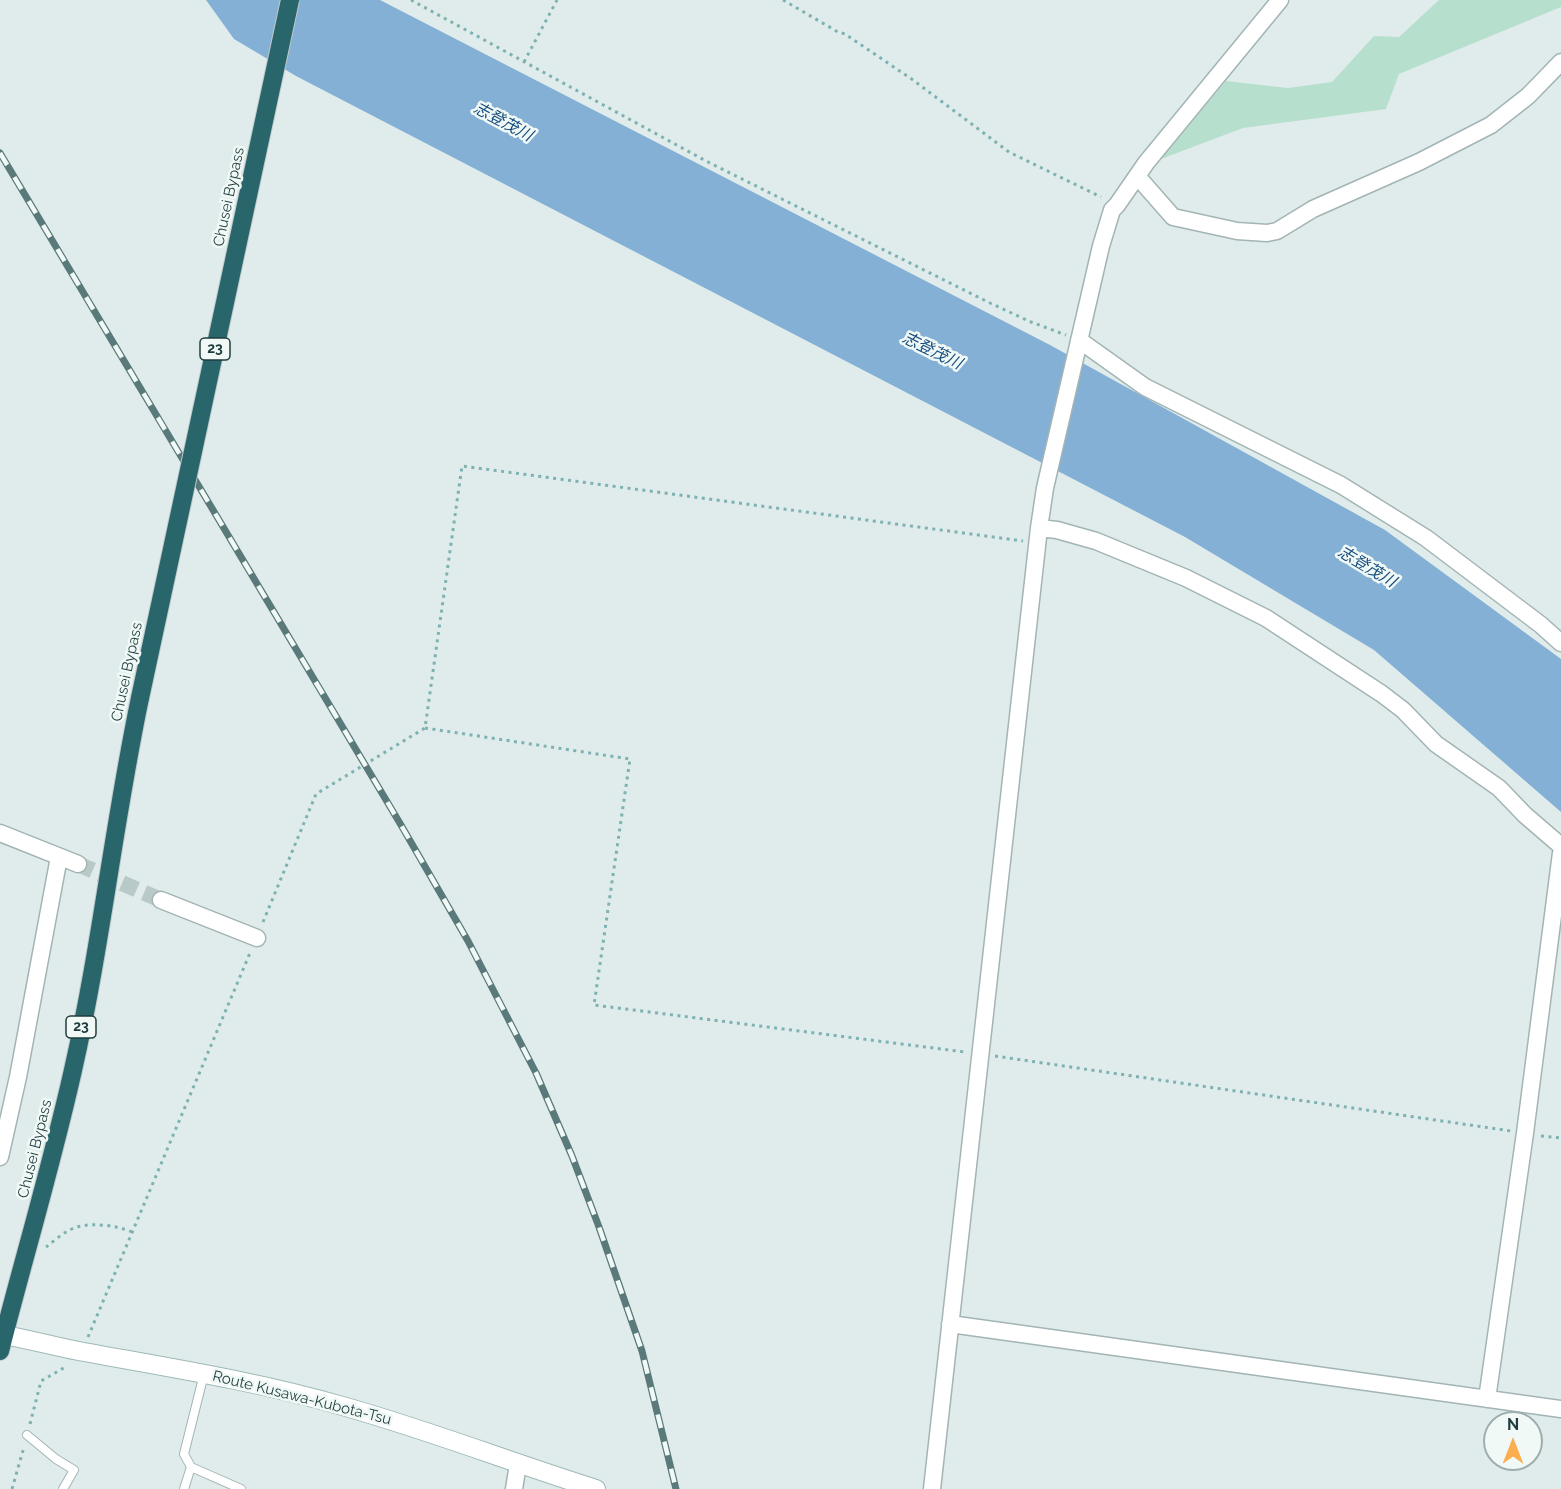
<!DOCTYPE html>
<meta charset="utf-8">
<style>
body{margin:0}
#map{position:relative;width:1561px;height:1489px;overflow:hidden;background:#e0eceb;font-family:Raleway,sans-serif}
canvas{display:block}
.north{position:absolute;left:1483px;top:1411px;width:60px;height:60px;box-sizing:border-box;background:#f1f9f7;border:2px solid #9daead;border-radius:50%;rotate:0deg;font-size:16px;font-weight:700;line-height:24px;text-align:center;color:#1f3d3e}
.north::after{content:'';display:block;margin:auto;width:21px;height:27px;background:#fcad4e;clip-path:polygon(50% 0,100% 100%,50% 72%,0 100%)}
</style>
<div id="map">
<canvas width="1561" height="1489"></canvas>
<div class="north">N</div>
</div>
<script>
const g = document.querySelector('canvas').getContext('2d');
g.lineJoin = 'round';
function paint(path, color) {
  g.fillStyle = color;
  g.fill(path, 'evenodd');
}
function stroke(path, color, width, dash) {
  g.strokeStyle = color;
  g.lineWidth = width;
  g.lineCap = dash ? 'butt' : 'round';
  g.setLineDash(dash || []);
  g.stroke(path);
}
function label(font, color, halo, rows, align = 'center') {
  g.font = font + ' Raleway,"Noto Sans JP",sans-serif';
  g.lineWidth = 5;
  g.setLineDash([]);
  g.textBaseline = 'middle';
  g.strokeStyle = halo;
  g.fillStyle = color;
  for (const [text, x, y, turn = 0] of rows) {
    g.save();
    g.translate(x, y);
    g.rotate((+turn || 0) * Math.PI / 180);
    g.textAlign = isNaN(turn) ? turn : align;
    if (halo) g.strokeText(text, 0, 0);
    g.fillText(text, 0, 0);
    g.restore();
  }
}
const green = new Path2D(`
 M1439 0H1561V7L1399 74 1386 109 1243 128 1161 159 1226 81 1288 88 1332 82 1374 36 1399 37Z`);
const water = new Path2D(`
 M206 0H380L1050 345 1385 530 1561 659V812L1374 650 1185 537 296 76 234 39Z`);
const streetTunnel = new Path2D(`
 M78 864 161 900`);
const path = new Path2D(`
 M411 0 706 161 990 303 1031 322 1066 335
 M783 0 838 32 845 34 913 80 1009 152 1101 197
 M524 62 557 0
 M425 728 630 759 594 1005 965 1052
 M263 922 316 794 425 728 462 466 1023 541
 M995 1056 1511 1131
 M1541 1136 1561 1138
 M46 1247C53 1242 61 1234 70 1230 86 1221 116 1225 132 1232
 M88 1337 250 953
 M30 1424 41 1381 67 1366
 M12 1489 24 1447`);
const lane = new Path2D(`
 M27 1435 56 1459 74 1470 63 1489
 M191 1467 241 1489
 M184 1489 191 1467 184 1454 204 1374`);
const street = new Path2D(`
 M1137 176 1173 217 1237 231 1267 233 1277 231 1313 209 1419 162 1491 125 1528 96 1561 62
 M1079 340 1145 387 1341 485 1426 538 1541 625 1561 643
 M1039 528 1057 530 1096 541 1186 578 1266 618 1382 694 1403 710 1436 744 1499 788 1525 815 1561 846
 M0 833 78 864
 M161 900 257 938
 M0 1157 18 1077 59 857
 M950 1324 1561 1409
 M1487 1399 1525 1133 1561 853
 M514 1489 518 1464
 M932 1489 1039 528 1045 488 1101 246 1112 210 1117 205 1146 163 1280 0`);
const secondary = new Path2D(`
 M0 1334C28 1339 56 1347 84 1352 172 1368 260 1382 346 1407 431 1431 513 1463 596 1489`);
const highway = new Path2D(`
 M0 1351C24 1257 52 1164 73 1070 101 947 114 821 140 698`);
const rail = new Path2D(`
 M0 153 401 825 468 941 536 1073 572 1156 599 1227 642 1351 676 1489`);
const highwayBridge = new Path2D(`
 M140 698 290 0`);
const shields = [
 [215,349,30],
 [81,1027,30]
];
const shieldNames = [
 ["23",215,349],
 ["23",81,1027]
];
const streetNames = [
 ["Chusei Bypass",229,197,-78],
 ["Chusei Bypass",127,672,-78],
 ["Chusei Bypass",35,1149,-76],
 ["Route Kusawa-Kubota-Tsu",302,1398,14]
];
const waterNames = [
 ["志登茂川",503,122,28],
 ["志登茂川",932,351,26],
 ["志登茂川",1367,567,31]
];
paint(green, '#b7dfce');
paint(water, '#84b0d6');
stroke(streetTunnel, '#b9c9c8', 16, [16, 8]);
stroke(lane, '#a2b4b4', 10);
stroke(street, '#a2b4b4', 19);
stroke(secondary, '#9eb9b7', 20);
stroke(highway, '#c0c9c9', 20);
stroke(path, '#7eb2b2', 3, [3, 4.5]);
stroke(lane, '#fff', 8);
stroke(street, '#fff', 16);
stroke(secondary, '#fff', 18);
stroke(highway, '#29666c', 18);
stroke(rail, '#5a797a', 7);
stroke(rail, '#f1f9f7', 4.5, [14]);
stroke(highwayBridge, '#c0c9c9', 20, []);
stroke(highwayBridge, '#29666c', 18);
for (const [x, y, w] of shields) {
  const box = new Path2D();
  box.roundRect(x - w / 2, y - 11, w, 22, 4.5);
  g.fillStyle = '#f1f9f7';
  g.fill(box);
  stroke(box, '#1f3d3e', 1.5);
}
label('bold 14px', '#1f3d3e', null, shieldNames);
label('15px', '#1f3d3e', '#f1f9f7', streetNames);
label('italic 16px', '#154d7e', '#f1f9f7', waterNames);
</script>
